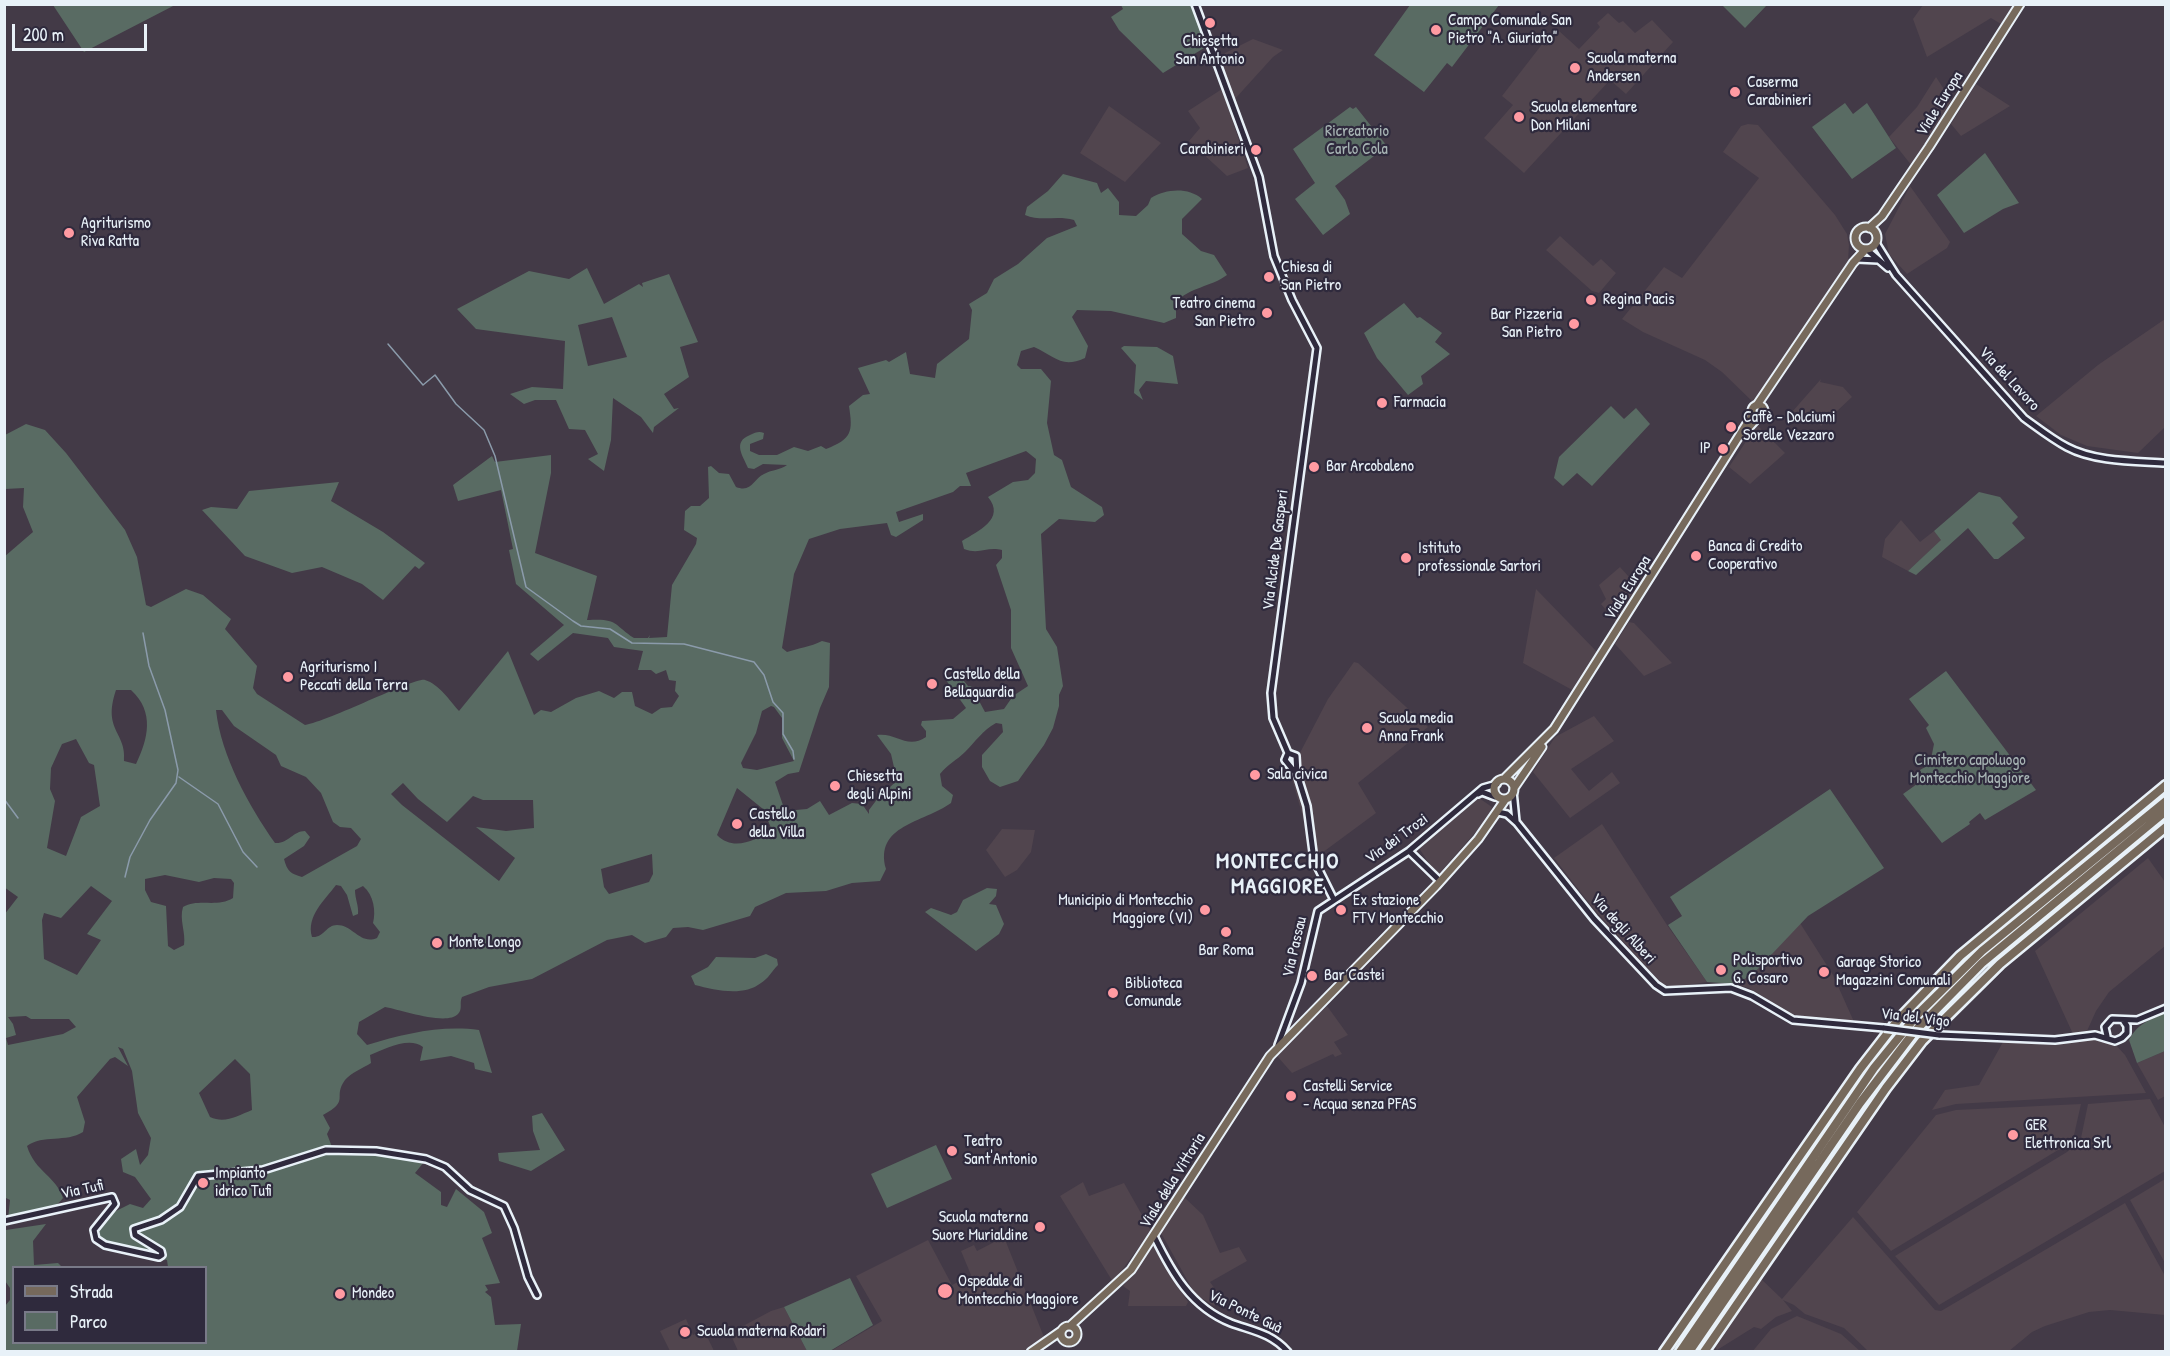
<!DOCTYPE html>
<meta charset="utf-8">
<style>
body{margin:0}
#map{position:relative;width:2170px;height:1356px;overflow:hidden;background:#433a47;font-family:"Patrick Hand",sans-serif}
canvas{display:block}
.frame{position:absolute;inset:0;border:6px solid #e8f1f8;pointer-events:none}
.legend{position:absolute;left:12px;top:1266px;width:195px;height:78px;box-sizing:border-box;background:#2f2a3d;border:2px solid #797a88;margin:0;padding:8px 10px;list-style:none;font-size:18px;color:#e8f1f8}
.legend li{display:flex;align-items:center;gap:12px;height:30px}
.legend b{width:30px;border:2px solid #797a88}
.scale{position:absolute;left:12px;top:24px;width:135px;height:27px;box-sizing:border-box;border:3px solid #e8f1f8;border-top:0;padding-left:8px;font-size:18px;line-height:21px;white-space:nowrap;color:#e8f1f8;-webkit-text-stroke:4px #2f2a3d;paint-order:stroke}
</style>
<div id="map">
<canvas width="2170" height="1356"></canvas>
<div class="frame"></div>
<ul class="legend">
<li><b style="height:8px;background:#76695c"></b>Strada</li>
<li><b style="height:16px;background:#596b63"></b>Parco</li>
</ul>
<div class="scale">200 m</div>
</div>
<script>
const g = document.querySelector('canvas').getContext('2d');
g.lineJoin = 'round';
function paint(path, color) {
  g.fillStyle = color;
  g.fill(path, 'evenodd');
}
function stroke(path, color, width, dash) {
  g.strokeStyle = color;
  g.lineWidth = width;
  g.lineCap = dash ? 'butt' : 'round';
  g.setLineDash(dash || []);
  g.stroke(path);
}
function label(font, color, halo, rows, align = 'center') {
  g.font = font + ' "Patrick Hand",sans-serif';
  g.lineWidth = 4.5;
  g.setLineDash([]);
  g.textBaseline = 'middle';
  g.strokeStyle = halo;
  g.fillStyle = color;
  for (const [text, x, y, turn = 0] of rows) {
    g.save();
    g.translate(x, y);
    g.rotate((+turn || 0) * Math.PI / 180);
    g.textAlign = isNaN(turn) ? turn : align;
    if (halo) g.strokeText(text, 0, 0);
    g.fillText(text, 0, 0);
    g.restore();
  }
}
const built = new Path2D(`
 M2011 4 2013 6 2001 24 1991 18 1927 57 1913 19 1923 5Z
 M1608 13 1619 23 1623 21 1635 33 1652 20 1673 42 1626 94 1610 80 1524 173 1484 138 1513 105 1502 96 1543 43 1547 46 1559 31 1579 49 1600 27 1597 23Z
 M1253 39 1283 50 1273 57 1234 100 1217 57Z
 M1936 77 1953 103 1912 166 1889 137 1917 107Z
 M1976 84 2010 106 1961 136 1951 124Z
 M1222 89 1248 168 1227 176 1189 141 1200 128 1188 111Z
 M1109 106 1161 143 1125 182 1080 153Z
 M1748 124 1758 125 1835 215 1847 234 1849 245 1848 261 1754 403 1722 372 1705 360 1643 332 1622 319 1664 267 1682 278 1759 178 1723 152 1741 126Z
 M1910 186 1950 242 1947 248 1907 274 1889 254 1885 234Z
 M1560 236 1593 266 1601 259 1616 273 1599 293 1592 291 1546 250Z
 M2165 319V427L2138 453 2087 446 2061 435 2036 416 2098 365Z
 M1821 379 1820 382 1843 387 1852 397 1821 426 1809 413 1800 421 1792 412Z
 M1757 425 1785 453 1750 484 1729 467Z
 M1901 520 1920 542 1934 531 1942 540 1908 571 1882 557 1885 539Z
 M1620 567 1639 588 1617 623 1601 604 1606 599 1599 585Z
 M1536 589 1598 653 1574 691 1523 663Z
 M1629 622 1634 623 1672 663 1644 676 1615 644Z
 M1354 662 1358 663 1428 727 1358 783 1376 813 1311 861 1305 824 1290 772 1328 699Z
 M1594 716 1614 741 1571 769 1589 791 1612 772 1620 783 1570 818 1533 772 1555 737Z
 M1479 798 1492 807 1488 818 1437 876 1419 848Z
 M1602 824 1667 925 1707 982 1673 987 1662 984 1592 907 1554 858Z
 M1002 829 1035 830 1031 852 1017 870 1005 877 986 850Z
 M2148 858 2165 882V946L2109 992 2096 1011 2087 1031 2073 1034 2035 951Z
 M1800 923 1833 975 1855 1024 1790 1014 1749 988 1736 984 1755 972Z
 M1327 1006 1348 1035 1334 1042 1342 1054 1335 1057 1333 1054 1292 1073 1277 1056Z
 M2094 1037 2113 1042 2125 1055 2146 1093 1956 1104 1932 1110 1945 1090 1979 1085 2003 1042H2064Z
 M2165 1051V1096L2158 1100 2137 1063Z
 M2150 1099 2165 1127V1171L1939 1305 1895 1256 2067 1152 2081 1138 2088 1104Z
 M2081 1104 2074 1135 2063 1147 1891 1251 1857 1212 1936 1115 1956 1110Z
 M2165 1179V1263L2130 1200Z
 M1083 1182 1089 1196 1124 1183 1151 1231 1113 1282 1060 1196Z
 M1184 1197 1203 1215 1220 1253 1239 1247 1247 1261 1210 1282 1223 1300 1214 1306 1195 1294 1161 1233Z
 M2125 1203 2165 1276V1315L2110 1310 2089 1312 2045 1326 2032 1332 2009 1351H1868L1844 1328 1805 1314 1794 1305 1783 1300 1792 1311 1776 1317 1761 1329 1754 1327 1717 1350 1713 1343 1757 1275 1782 1299 1853 1217 1935 1310 1941 1311Z
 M1004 1237 1044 1337 1024 1351H831L882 1321 856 1276 928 1240 952 1285 971 1275 961 1251 974 1245 977 1251Z
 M1153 1246 1188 1302 1186 1306H1128L1130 1291 1123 1286Z
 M784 1307 807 1351H738L730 1333 771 1311Z
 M1797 1316 1841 1334 1860 1351 1752 1352 1771 1329Z
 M686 1319 693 1335 704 1330 714 1351H670L660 1331Z`);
const green = new Path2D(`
 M53 5H175L84 52Z
 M1121 5H1193L1209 45 1163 73 1119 30 1111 17 1123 9Z
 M1410 5V4L1499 5 1452 67 1447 63 1424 92 1374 55Z
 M1722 5H1721H1767L1745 28Z
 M1845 103 1853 114 1867 103 1896 148 1852 179 1812 127Z
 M1350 107 1353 109 1356 107 1387 146 1335 186 1345 200 1350 214 1323 235 1295 199 1315 183 1293 149Z
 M1985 153 2019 203 2003 209 1964 233 1937 195Z
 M1063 174 1097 183 1101 193 1108 188 1119 202V215L1136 216 1148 205 1151 198C1166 189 1188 187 1202 199L1182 219V234L1201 251 1214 255 1227 275C1211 287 1190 287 1176 302V318L1164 323 1111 311 1077 310 1072 317 1088 346 1085 358C1061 369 1055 356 1034 347L1021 351 1017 365 1021 369H1041L1051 381 1047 423 1054 455 1062 460 1071 487 1102 507 1104 515 1095 522 1059 519 1041 534 1046 629 1057 647 1063 686 1059 695V706L1053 728 1044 745 1018 781 1000 787 990 781 982 767V755L1003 732 1002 724 996 723C982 731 976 741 965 752 957 760 948 764 940 774L942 786 953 795 951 803C923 823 874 825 886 869L880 881 852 883 826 891 786 893 755 907 750 916 703 930 688 927 673 928 666 937 645 943 632 935 607 940 532 979 489 987 462 997C459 1003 463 1009 458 1014 447 1026 401 1010 385 1007L359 1022 357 1034 367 1045C404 1034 440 1025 479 1030L492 1073 475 1069 474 1063 451 1056 420 1061 423 1047C409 1036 385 1049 370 1055L371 1063C363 1068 351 1073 345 1080 332 1098 351 1100 323 1115L330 1128 327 1134 332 1147 330 1148 377 1153 424 1162 415 1173 441 1192V1205L447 1207 456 1189 484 1212 492 1233 482 1238 500 1283 485 1285 488 1290 485 1292 491 1297 495 1325 521 1324 517 1351H5V1306L10 1300V1288L5 1281 6 1230 46 1224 33 1241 34 1265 58 1263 62 1267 14 1268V1342H206V1268L168 1267 167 1260 105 1248 94 1238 93 1227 102 1218 130 1204 143 1208 151 1199 135 1177 123 1172 121 1159 136 1149 140 1165 148 1155 151 1138 138 1113 132 1071 123 1049 118 1047 128 1066 115 1057 110 1059 77 1097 85 1122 83 1132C66 1143 43 1134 27 1146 35 1172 56 1176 63 1198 52 1214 26 1215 8 1219L10 1200 4 1197V915L18 897 4 887V557L33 532 23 507 24 488 5 489V435L26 424 45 430 66 453 125 530 137 557 146 605 151 607 186 589 203 595 231 619 225 629 257 666 253 688 257 694 305 725C330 721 415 677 425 680 439 684 450 701 459 711L508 651 534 715 541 710 551 712 576 698 599 691 614 698 622 692H632L635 706 652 714 661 708 672 707 679 696 675 691 676 681 669 680 666 670 656 674 651 670H638L643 651 614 647 608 638 573 633 538 661 530 654 564 625 516 584 509 550 513 549 501 490 458 501 453 485 492 456 495 462 551 455V473L535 553 597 576 587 620C618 618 613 624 634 638H648L650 635 649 638 667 637 672 585 696 544 697 538 684 530 685 511 691 506H700L709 498 708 467 711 466 719 473 729 474 736 487C752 493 753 479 764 474 771 470 780 470 787 465L763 464 754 469 748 468C743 456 732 442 750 435 756 432 759 431 764 433L763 439 750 444V451L759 455H777L794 447 808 451 821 446 826 449C852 439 853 432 849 406L863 395 870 394 858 368 886 360 889 362 906 352 910 374 935 378 937 364 969 339 972 310 969 304 987 293 994 279 1018 264 1047 238 1077 226 1074 220C1057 215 1041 222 1025 215L1027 207 1048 191ZM1026 451 1036 459 1035 473 1028 480 1013 482 988 497C1006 519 978 531 962 541L964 549C980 555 987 546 1002 550V558L996 565 1011 610V648L1028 686 1013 696 1004 709 985 712 971 686H968L960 676H943L966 708 953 719 922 721 921 725 926 731V737C907 750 896 732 877 735L891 754 896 776 901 777 878 798 869 810V814L862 804 852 803 829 815 820 801 807 809 785 811 775 782 788 774 799 772 820 708 829 687 830 643 822 641C810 647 799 648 787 652L782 648 794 574 809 539 840 529 887 523 891 535 896 537 923 520V514L899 522 896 512 953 492 960 486H971L966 473ZM116 690H131C155 712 148 739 136 764L124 761C127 732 102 731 116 690ZM771 706 774 707 782 718V738L794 761 757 770 743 768 741 763 756 733 762 711ZM216 710H222L234 726 276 755 281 766 306 777 321 793 333 822 340 827 351 828 361 839 357 846 302 877C291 874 287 871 284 859L304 846 310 837 305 831C293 831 288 844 275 843 249 806 221 756 216 710ZM76 739 89 763 94 765 100 806 81 817 66 856 47 848 55 801 50 789 51 768 62 744ZM403 783 418 799 447 822 473 796 483 800H533L534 828 506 831 476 827 515 858 499 881 402 805 391 794ZM737 788 763 809 772 830C755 840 734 852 717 835ZM652 854 653 874 649 882 609 894 604 887 601 869ZM165 875 199 882 214 878 231 879 234 883 233 898C217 908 199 898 183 907 179 920 186 932 184 945L174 950 168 946 166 906 151 902 145 890V879ZM336 885 341 886 347 895 353 916 358 914C359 906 355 899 355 890L363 886C374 895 376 912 373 923L380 932 377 938C360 945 353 925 337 925 326 925 324 938 312 937 306 916 325 900 336 885ZM91 886 112 901 87 934 101 940 77 975 44 959 42 920 44 913 61 918ZM26 1016 31 1019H69L76 1027 63 1034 8 1045 6 1038 16 1035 13 1024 8 1017ZM235 1059 250 1074 252 1110C237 1116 225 1124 210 1117L199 1093Z
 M587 268 604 304 639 284 643 287 642 283 669 274 698 342 680 347 689 377 664 394 674 409 679 408 654 427 653 433 641 417 613 398 611 440 604 471 588 459 598 454 585 430 569 429 556 400H535L524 404 510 394 532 387 563 389 565 341 476 329 457 309 529 271 569 279ZM612 317 627 357 588 366 578 325Z
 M1404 303 1417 318 1420 317 1442 333 1435 342 1450 354 1421 376 1423 384 1408 395 1377 358 1364 333Z
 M1124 346 1157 347 1173 356 1178 384 1146 381 1139 390 1143 400 1134 393 1136 365 1121 348Z
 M1611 406 1624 419 1636 408 1650 424 1592 486 1577 473 1563 486 1554 478 1559 457Z
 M339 482 331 501 383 532 425 563 419 569 415 566 383 600 362 584 322 567 292 573 245 556 202 510 211 507 237 509 249 491Z
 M1979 492 2000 497 2018 517 2012 523 2025 538 1998 559H1994L1968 528 1916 575 1908 571 1941 540 1934 531Z
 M1946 671 2036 790 1985 820 1980 813 1969 822 1970 824 1942 843 1903 794 1924 779 1920 770 1930 764 1934 744 1926 728 1929 725 1909 699Z
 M1830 789 1884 868 1808 916 1755 972 1743 980 1736 984 1707 982 1668 925 1682 916 1670 897Z
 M987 888 997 889 996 896 989 904 996 905 1004 924 999 934 976 951 925 912 931 908 951 915 957 912 963 900Z
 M766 954 777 959 778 965C772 971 768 979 761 983 743 997 715 990 695 985L691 976 708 967 716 957 755 958Z
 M2165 1013V1051L2137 1063 2129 1040C2137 1024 2149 1020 2165 1013Z
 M542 1113 565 1150 531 1171 499 1161 498 1153 540 1150 533 1131 532 1116Z
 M936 1145 952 1179 887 1208 871 1174Z
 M850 1278 873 1325 830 1351H807L784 1307Z`);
const stream = new Path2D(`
 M388 344 423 385 435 375 456 404 484 430 495 456 526 587 573 621 581 626 610 629 632 643 684 644 754 662 764 675 773 702 783 713V734L793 751 794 759
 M179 777 218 804 243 852 257 867
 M4 799 18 818
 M125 877 130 857 150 820 176 783 178 770 165 710 149 666 143 633`);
const minor = new Path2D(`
 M1195 4 1259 177 1274 256 1292 300 1317 348 1271 693 1273 718 1288 753
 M1876 243 1896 275 2024 418C2038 428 2052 439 2067 447 2095 462 2135 461 2166 463
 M1866 249 1888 268
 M1857 259 1878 260
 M1288 753 1296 756 1297 774 1307 806 1314 860 1334 900
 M1288 753 1285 760 1294 771
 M1513 791 1516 821
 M1478 794 1482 792 1495 797
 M1498 812 1507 814 1517 823 1594 919 1656 985 1665 991 1731 988 1752 996 1793 1020 1884 1028
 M1409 851 1440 881
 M1939 1035 2055 1040 2095 1035 2115 1041 2122 1038 2127 1033V1026L2123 1020
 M2107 1036 2105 1027 2112 1019 2137 1020 2166 1008
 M1278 1045 1301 983 1318 911 1409 851 1483 788 1497 784
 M4 1221 112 1197 115 1204 94 1230 96 1239 105 1245 159 1257 162 1255 161 1251 135 1235 134 1229 161 1220 180 1207 198 1176 263 1170 326 1150 376 1151 426 1159 445 1167 470 1190 504 1206 514 1228 528 1277 537 1295
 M1154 1236C1172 1273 1191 1307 1231 1323 1253 1331 1271 1333 1288 1352`);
const major = new Path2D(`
 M1855 238a11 11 0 1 1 22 0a11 11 0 1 1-22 0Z
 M1869 228 1882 216 1929 147 2020 4
 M1752 411a6 6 0 1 1 12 0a6 6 0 1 1-12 0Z
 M1757 405 1853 263 1866 249
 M1749 427 1758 417
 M1505 778 1554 729 1753 414
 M1494 789a10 10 0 1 1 20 0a10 10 0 1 1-20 0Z
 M1514 788 1542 747
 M1061 1334a8 8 0 1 1 16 0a8 8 0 1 1-16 0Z
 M1070 1326 1131 1270 1270 1056 1436 886 1478 839 1505 800
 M1031 1352 1061 1331`);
const highway = new Path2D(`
 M1664 1352 1860 1069 1898 1020 1960 956 2166 785
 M1680 1352 1874 1068 1918 1014 1982 951 2166 801
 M1689 1352 1860 1103 1914 1032 1982 963 2166 811
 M1704 1352 1886 1088 1922 1041 2000 964 2166 827`);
const minorBridge = new Path2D(`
 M1884 1028 1939 1035`);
const markers = [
 [1210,23,6,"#ff9aa2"],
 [1436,30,6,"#ff9aa2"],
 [1575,68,6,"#ff9aa2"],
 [1735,92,6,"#ff9aa2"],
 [1519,117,6,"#ff9aa2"],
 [1256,150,6,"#ff9aa2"],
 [69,233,6,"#ff9aa2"],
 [1269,277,6,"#ff9aa2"],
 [1591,300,6,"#ff9aa2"],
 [1267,313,6,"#ff9aa2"],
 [1574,324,6,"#ff9aa2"],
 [1382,403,6,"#ff9aa2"],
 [1731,427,6,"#ff9aa2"],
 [1723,449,6,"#ff9aa2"],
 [1314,467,6,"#ff9aa2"],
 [1696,556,6,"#ff9aa2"],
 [1406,558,6,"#ff9aa2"],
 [288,677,6,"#ff9aa2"],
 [932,684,6,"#ff9aa2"],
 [1367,728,6,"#ff9aa2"],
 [1255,775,6,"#ff9aa2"],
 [835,786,6,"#ff9aa2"],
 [737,824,6,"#ff9aa2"],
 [1205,910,6,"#ff9aa2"],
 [1341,910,6,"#ff9aa2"],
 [1226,932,6,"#ff9aa2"],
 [437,943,6,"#ff9aa2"],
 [1721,970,6,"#ff9aa2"],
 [1824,972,6,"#ff9aa2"],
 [1312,976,6,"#ff9aa2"],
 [1113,993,6,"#ff9aa2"],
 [1291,1096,6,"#ff9aa2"],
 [2013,1135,6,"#ff9aa2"],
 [952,1151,6,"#ff9aa2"],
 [203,1183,6,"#ff9aa2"],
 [1040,1227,6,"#ff9aa2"],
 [945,1291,8,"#ff9aa2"],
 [340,1294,6,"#ff9aa2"],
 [685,1332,6,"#ff9aa2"]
];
const poiNames = [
 ["Campo Comunale San",1448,21],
 ["Pietro \"A. Giuriato\"",1448,39],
 ["Chiesetta",1210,42,"center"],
 ["San Antonio",1210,60,"center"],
 ["Scuola materna",1587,59],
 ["Andersen",1587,77],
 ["Caserma",1747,83],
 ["Carabinieri",1747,101],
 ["Scuola elementare",1531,108],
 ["Don Milani",1531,126],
 ["Carabinieri",1244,150,"right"],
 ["Agriturismo",81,224],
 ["Riva Ratta",81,242],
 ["Chiesa di",1281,268],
 ["San Pietro",1281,286],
 ["Regina Pacis",1603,300],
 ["Teatro cinema",1255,304,"right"],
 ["San Pietro",1255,322,"right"],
 ["Bar Pizzeria",1562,315,"right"],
 ["San Pietro",1562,333,"right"],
 ["Farmacia",1394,403],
 ["Caffè - Dolciumi",1743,418],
 ["Sorelle Vezzaro",1743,436],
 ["IP",1711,449,"right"],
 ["Bar Arcobaleno",1326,467],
 ["Banca di Credito",1708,547],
 ["Cooperativo",1708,565],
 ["Istituto",1418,549],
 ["professionale Sartori",1418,567],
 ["Agriturismo I",300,668],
 ["Peccati della Terra",300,686],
 ["Castello della",944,675],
 ["Bellaguardia",944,693],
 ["Scuola media",1379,719],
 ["Anna Frank",1379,737],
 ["Sala civica",1267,775],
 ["Chiesetta",847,777],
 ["degli Alpini",847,795],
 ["Castello",749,815],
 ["della Villa",749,833],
 ["Municipio di Montecchio",1193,901,"right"],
 ["Maggiore (VI)",1193,919,"right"],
 ["Ex stazione",1353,901],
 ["FTV Montecchio",1353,919],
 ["Monte Longo",449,943],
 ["Bar Roma",1226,951,"center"],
 ["Polisportivo",1733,961],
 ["G. Cosaro",1733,979],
 ["Garage Storico",1836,963],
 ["Magazzini Comunali",1836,981],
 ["Bar Castei",1324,976],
 ["Biblioteca",1125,984],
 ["Comunale",1125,1002],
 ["Castelli Service",1303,1087],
 ["- Acqua senza PFAS",1303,1105],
 ["GER",2025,1126],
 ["Elettronica Srl",2025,1144],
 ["Teatro",964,1142],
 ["Sant'Antonio",964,1160],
 ["Impianto",215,1174],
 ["idrico Tufi",215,1192],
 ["Scuola materna",1028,1218,"right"],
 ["Suore Murialdine",1028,1236,"right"],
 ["Ospedale di",958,1282],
 ["Montecchio Maggiore",958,1300],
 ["Mondeo",352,1294],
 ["Scuola materna Rodari",697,1332]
];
const streetNames = [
 ["Viale Europa",1940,104,-58],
 ["Via del Lavoro",2009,379,47],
 ["Via Alcide De Gasperi",1276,550,-83],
 ["Viale Europa",1628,588,-58],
 ["Via dei Trozi",1397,839,-36],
 ["Via degli Alberi",1623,929,48],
 ["Via Passau",1295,947,-77],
 ["Via del Vigo",1915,1018,7],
 ["Viale della Vittoria",1173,1181,-58],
 ["Via Tufi",82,1190,-12],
 ["Via Ponte Guà",1245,1312,26]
];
const parkNames = [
 ["Ricreatorio",1357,132],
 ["Carlo Cola",1357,150],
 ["Cimitero capoluogo",1970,761],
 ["Montecchio Maggiore",1970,779]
];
const districtNames = [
 ["MONTECCHIO",1278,862],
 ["MAGGIORE",1278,887]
];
paint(built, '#51454e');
paint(green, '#596b63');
stroke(stream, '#8b9bab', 1.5);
stroke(minor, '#e8f1f8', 10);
stroke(major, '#e8f1f8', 11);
stroke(highway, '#e8f1f8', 13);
stroke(minor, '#2f2a3d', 5);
stroke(major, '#76695c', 7);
stroke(highway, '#76695c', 8);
stroke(minorBridge, '#e8f1f8', 10, []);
stroke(minorBridge, '#2f2a3d', 5);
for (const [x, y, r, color] of markers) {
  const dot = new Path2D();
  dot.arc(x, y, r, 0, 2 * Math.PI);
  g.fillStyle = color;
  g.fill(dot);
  stroke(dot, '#2f2a3d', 2);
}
label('16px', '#e8f1f8', '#2f2a3d', poiNames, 'left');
label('16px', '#e8f1f8', '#2f2a3d', streetNames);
label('16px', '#a8b5b5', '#2f2a3d', parkNames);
g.letterSpacing = '1.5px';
label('bold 22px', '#e8f1f8', '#2f2a3d', districtNames);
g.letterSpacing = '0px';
</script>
